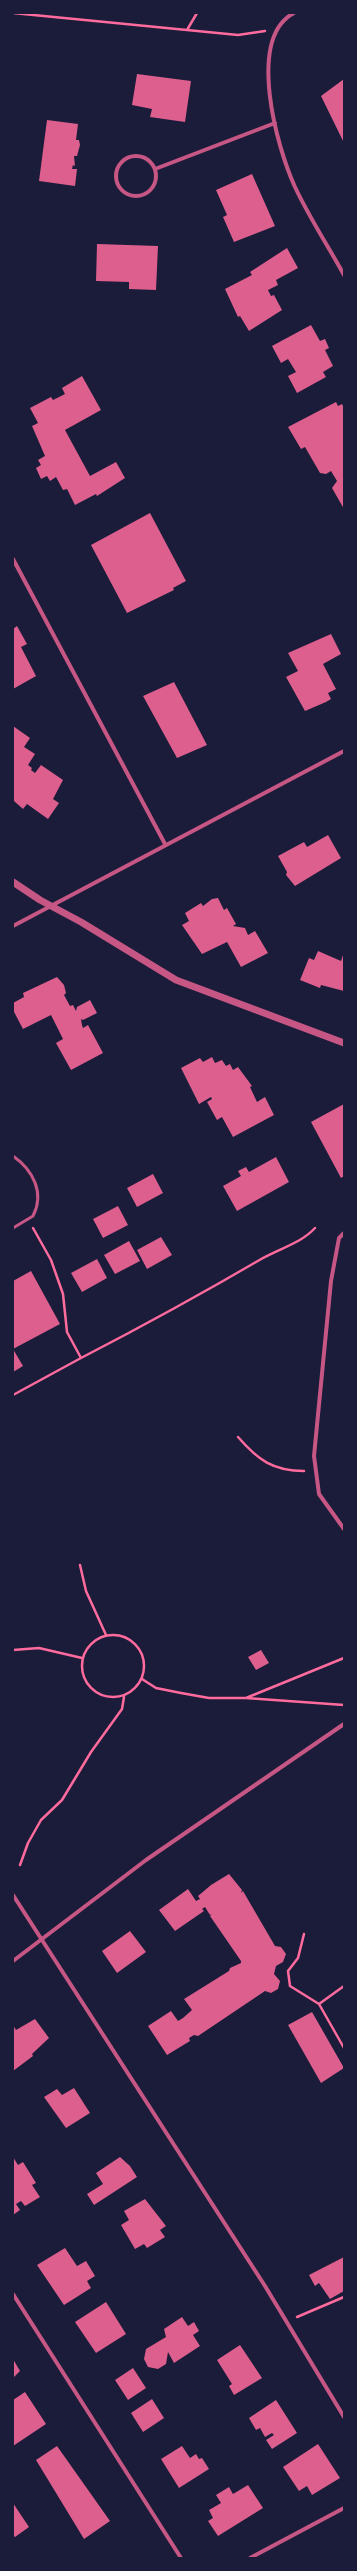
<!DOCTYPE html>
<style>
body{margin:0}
#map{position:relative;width:357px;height:2571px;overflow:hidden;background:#1b1b3a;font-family:"Open Sans",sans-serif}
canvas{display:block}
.frame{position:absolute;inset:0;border:14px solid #1b1b3a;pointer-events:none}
</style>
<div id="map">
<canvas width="357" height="2571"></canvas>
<div class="frame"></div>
</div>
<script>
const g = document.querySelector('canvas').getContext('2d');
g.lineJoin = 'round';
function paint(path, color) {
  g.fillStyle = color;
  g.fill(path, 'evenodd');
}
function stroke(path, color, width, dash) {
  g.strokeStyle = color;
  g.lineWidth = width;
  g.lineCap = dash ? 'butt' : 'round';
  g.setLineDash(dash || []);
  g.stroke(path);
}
const building = new Path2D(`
 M137 74 191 81 185 122 150 117 152 109 132 105Z
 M344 79V143L321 96Z
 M47 120 78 124 76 140H79L80 145 77 156H74L75 166 73 165 72 169H77L75 186 39 181Z
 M252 174 275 226 234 242 223 217 227 215 216 190Z
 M97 244 158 246 156 290 129 289V282L96 281Z
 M287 248 298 268 276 280 278 285 268 290 271 296 274 295 282 310 249 331 240 316 238 317 225 289 252 275 250 272Z
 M311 325 320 341 325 339 329 348 325 350 333 366 323 372 326 377 297 393 288 376 296 372 288 359 281 363 272 346Z
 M82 376 101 410 65 430 90 476 116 462 125 478 97 496 96 494 75 505 67 489 63 490 56 477 50 481 47 476 41 479 36 468 41 465 38 460 45 456 32 426 38 423 30 408 51 397 53 400 65 394 62 388Z
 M336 402 338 406 342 404 344 408V509L332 488 337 481 331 471 326 474 320 473 305 447 301 449 288 427Z
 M150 513 186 581 173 588 174 590 127 613 91 545Z
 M17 626 27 644 21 647 36 676 13 689V629Z
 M331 634 341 654 323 664 336 689 328 693 331 699 326 702 305 711 286 677 298 671 288 653Z
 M174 682 207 745 177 758 143 696Z
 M13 726 30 738 24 747 35 754 28 765 32 768 31 770 35 773 41 765 63 780 53 799 59 803 48 819 27 804 23 809 14 801Z
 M328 835 341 858 295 886 286 875 287 872 278 856 304 842 307 847Z
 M218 898 224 910 227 908 236 924 233 926 245 928 248 935 255 931 268 953 241 967 227 942 202 954 182 925 189 921 185 913 201 903 203 906 212 899Z
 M318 951 341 961 344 952V991L321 985 320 988 300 980 309 958 314 960Z
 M57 977 64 985 66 993 64 995 70 1006 73 1005 76 1011 77 1007 90 1000 97 1013 83 1020 81 1019 82 1025 83 1028 88 1025 103 1053 71 1070 56 1043 63 1039 51 1015 23 1029 13 1010V1003L24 997 23 993Z
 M212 1057 215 1063 222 1060 226 1066 230 1064 233 1070 238 1067 252 1086 250 1087 257 1102 265 1097 274 1115 233 1137 222 1117 217 1120 207 1102 212 1099 211 1097 199 1104 181 1068 200 1058 203 1062Z
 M344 1104V1176L341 1178 311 1122Z
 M276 1157 289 1182 237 1211 223 1186 241 1176 238 1171 246 1167 249 1172Z
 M153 1174 163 1193 137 1207 127 1188Z
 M118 1206 128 1225 103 1238 93 1219Z
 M161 1237 172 1255 147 1269 137 1250Z
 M129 1241 140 1261 115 1274 104 1255Z
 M97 1259 107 1278 82 1292 71 1273Z
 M31 1271 60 1324 13 1349 23 1366 13 1372V1281Z
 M261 1650 269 1663 256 1670 248 1657Z
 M229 1874 242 1890 241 1893 243 1891 275 1946 281 1947 286 1954 283 1962 276 1966 274 1974 280 1981 278 1989 271 1993 265 1991 198 2036 194 2035 189 2038 190 2041 167 2055 148 2026 171 2011 178 2021 183 2018 192 2010 184 1999 229 1971 230 1968 241 1963V1961L210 1916 212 1914 210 1915 205 1907 202 1909 204 1911 175 1931 159 1910 188 1889 196 1901 200 1899 198 1896 211 1885Z
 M130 1931 146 1952 117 1973 102 1951Z
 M312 2012 344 2068 321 2083 288 2025Z
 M35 2019 49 2038 32 2054 33 2056 13 2071V2025L16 2030Z
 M74 2088 90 2113 66 2128 44 2097 57 2089 62 2095Z
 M13 2157 18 2165 23 2162 36 2183 32 2185 40 2197 25 2206 21 2201 16 2204 20 2210 13 2215Z
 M120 2157 130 2166 137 2177 94 2205 87 2194 103 2184 96 2173Z
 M145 2199 166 2226 160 2230 165 2237 147 2248 144 2244 135 2249 121 2225 129 2220 124 2211Z
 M65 2248 77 2266 86 2261 95 2276 87 2281 91 2288 64 2305 37 2265Z
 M344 2257V2291L330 2299 319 2283 315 2286 309 2275Z
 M106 2302 126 2334 96 2353 75 2322Z
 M182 2317 188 2326 194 2322 199 2331 193 2335 200 2346 174 2363 168 2352 166 2364 158 2369 148 2367 144 2359 146 2349 166 2337 164 2329Z
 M240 2345 262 2378 234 2395 229 2386 232 2384 217 2360Z
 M13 2359 20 2371 14 2377 13 2376Z
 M133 2368 146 2388 128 2400 115 2380Z
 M25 2392 46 2424 13 2446V2400Z
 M152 2399 164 2418 143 2432 131 2413Z
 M276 2400 297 2433 272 2449 266 2440 274 2435 272 2433 265 2437 260 2428 256 2430 249 2418Z
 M318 2444 340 2478 312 2495 307 2486 299 2491 283 2467Z
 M57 2446 110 2521 84 2539 36 2460Z
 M182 2446 190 2458 196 2454 199 2459 202 2458 209 2469 179 2488 161 2459Z
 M248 2485 263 2508 218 2536 208 2521 213 2518 209 2510 221 2503 216 2495 229 2487 233 2494Z
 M13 2503 29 2527 15 2537 13 2535Z`);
const path = new Path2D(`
 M13 13 238 35 265 31
 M187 30 197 13
 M81 1358C143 1326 203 1293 263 1258 281 1248 301 1243 315 1228
 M13 1395 81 1358 67 1332 63 1294 51 1260 33 1228
 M238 1437C258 1460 273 1471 304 1471
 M80 1565 86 1591 106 1635
 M82 1666a31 31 0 1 1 62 0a31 31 0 1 1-62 0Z
 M13 1650 39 1648 82 1658
 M142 1679 156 1688 181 1693 209 1698H246L344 1658
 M246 1698 344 1705
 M20 1865 28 1843 41 1820 62 1800 91 1752 122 1709 124 1697
 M304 1934 298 1958 288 1971 290 1986 319 2004 344 2048
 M319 2004 344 1986
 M297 2317 344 2297`);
const service = new Path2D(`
 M13 1156C33 1170 45 1193 33 1216L13 1228`);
const minor = new Path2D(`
 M294 13C246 38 277 148 295 187 309 217 328 246 344 275
 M116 176a20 20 0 1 1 40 0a20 20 0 1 1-40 0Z
 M155 169 275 123
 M13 559 165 844
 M13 926 344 751
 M344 1233 339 1238 331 1281 314 1456 319 1494 344 1529
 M13 1895 265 2286 344 2417
 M13 1961 146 1860 344 1724
 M13 2294 181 2558
 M250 2558 344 2508`);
const tertiary = new Path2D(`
 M13 882 40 900 81 922 176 980 344 1043`);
paint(building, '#dd5f8e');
stroke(path, '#ff6b9d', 2.5);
stroke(service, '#c65784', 3);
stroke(minor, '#c65784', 4);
stroke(tertiary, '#c65784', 7);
</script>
